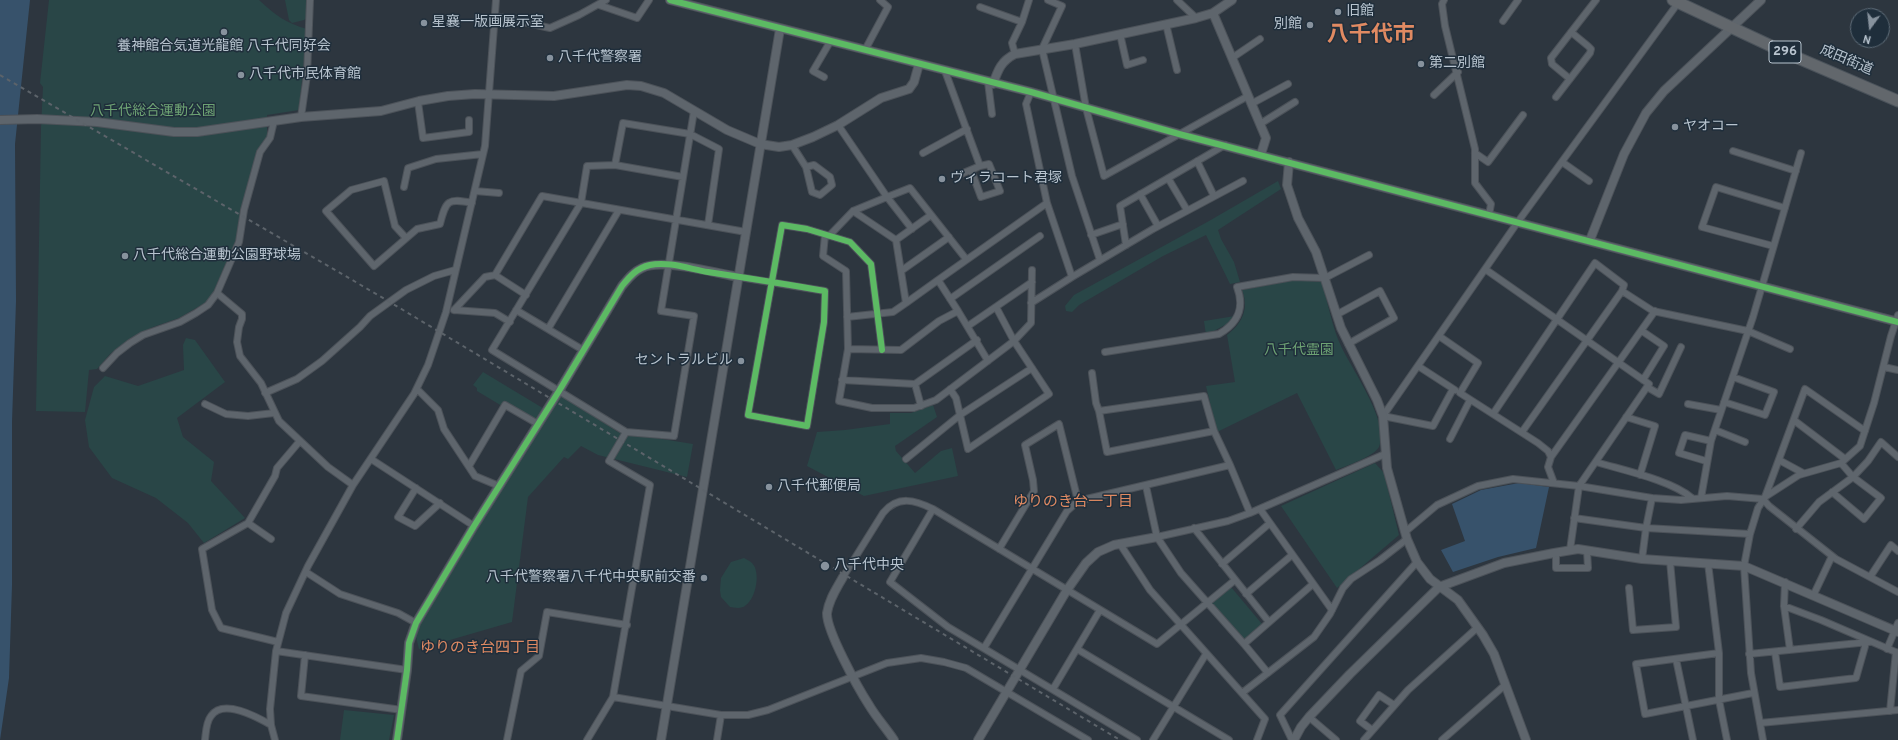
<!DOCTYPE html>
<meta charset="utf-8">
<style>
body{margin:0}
#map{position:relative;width:1898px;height:740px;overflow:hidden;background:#2d363f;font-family:Overpass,sans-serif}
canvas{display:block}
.north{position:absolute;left:1850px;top:8px;width:40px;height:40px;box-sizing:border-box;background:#1f2e3b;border:1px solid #5c6a76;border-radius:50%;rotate:195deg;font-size:11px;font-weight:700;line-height:16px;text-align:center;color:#b8c4cf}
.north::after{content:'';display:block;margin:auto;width:14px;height:18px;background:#87929d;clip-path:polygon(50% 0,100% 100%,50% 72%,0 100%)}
</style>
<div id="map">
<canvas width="1898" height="740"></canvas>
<div class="north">N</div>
</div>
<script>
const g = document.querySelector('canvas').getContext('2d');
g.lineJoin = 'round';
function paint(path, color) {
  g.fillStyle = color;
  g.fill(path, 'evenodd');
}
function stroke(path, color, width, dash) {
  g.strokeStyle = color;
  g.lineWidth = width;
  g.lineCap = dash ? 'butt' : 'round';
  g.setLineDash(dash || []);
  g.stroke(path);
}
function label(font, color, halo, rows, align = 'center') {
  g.font = font + ' Overpass,"Noto Sans JP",sans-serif';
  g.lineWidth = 3;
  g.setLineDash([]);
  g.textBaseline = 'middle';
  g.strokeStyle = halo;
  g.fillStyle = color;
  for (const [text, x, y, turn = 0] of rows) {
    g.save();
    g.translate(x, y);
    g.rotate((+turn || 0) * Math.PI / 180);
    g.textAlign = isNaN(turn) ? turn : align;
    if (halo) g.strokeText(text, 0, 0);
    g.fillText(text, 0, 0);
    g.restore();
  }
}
const green = new Path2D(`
 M49 0H259C275 15 286 23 307 29L299 110 267 115V137L257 150 236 240 213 293 205 303 179 318 153 327 132 337 110 354 97 369 89 370 85 412 36 411 41 128 43 87 40 83Z
 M285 0H306L307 18 304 20 292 23 289 20Z
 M1278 181 1281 189 1218 230 1221 239 1234 262 1240 282 1230 284 1206 235 1163 256 1079 305 1072 312 1066 311 1065 306 1074 295 1209 221Z
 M1295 280 1322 282C1328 303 1332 327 1341 346 1351 368 1391 424 1379 447 1373 457 1348 465 1336 470L1297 393 1217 432 1206 386 1235 382 1227 335C1243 323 1249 308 1242 290Z
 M1235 316 1227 324 1206 335 1204 321Z
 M186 338 195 340 225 382 177 418 183 437 214 462 211 481 245 518 204 543 188 523 156 498 112 478 89 447 85 420 94 387 105 376 138 386 184 370 183 345Z
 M483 372 546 410 538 422 502 406 477 391V388L473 385Z
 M559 394 618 432 693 444 687 477 598 455 581 446 568 459 564 457 528 497 512 622 419 649 415 633 547 410Z
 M933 405 937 417 895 446 896 451 915 473 941 451 952 448 958 476 864 496 807 466 817 432 845 430 890 424V413H911Z
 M1375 463 1384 473 1399 535 1337 588 1281 506Z
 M744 558C746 559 750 561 752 563 761 572 756 598 746 605 742 609 736 608 730 607L721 597 720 590 721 578 731 562Z
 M1231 587 1262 624 1246 638H1243L1211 605V601Z
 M344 710 394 715 389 740H340Z`);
const water = new Path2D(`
 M0 0H30L15 144 16 301 12 422V585L9 678 0 740Z
 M1519 483 1549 487 1536 548 1498 557 1453 572 1441 550 1465 541 1452 504 1481 490Z`);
const minor = new Path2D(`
 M1048 0 1062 6 1042 49 1072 176 1100 260
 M1177 0 1196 18
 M1444 0 1442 4 1445 26 1475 149V183L1491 204 1489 215
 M599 5 637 18 649 0
 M980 7 1022 22
 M495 16 550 28 579 15 606 0
 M1503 21 1518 0
 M1166 24 1177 70
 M1120 34 1127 65 1143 60
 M1075 44 1086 108 1104 176 1248 96
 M865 50 888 7 880 0
 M1015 54 1012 43 1022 22 1029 0
 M1232 58 1260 39
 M945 71 980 166 989 164 1000 191 981 197 971 170 980 166 961 174
 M824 77 813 71 830 42
 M1570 79 1552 64 1551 58 1596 0
 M988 82 992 114
 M1031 92 1026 104 1047 203 1072 277 1153 229 1243 181
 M1434 95 1458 72
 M1556 97 1590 53 1591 49 1588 46 1571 32
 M418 102 423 138 469 132V120
 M1251 104 1288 84
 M301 117 307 75 310 0
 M1260 124 1295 102
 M838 125 887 197 910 188 966 259
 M792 145 806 167 812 192 820 195 832 185 830 177 814 165 806 167
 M1733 151 1796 171
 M923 153 967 129
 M1475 153 1488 162 1523 115
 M1197 161 1214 196
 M1562 162 1589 181
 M615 165 623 123 690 134 719 149 708 225
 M683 177 615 165 587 166 581 203 492 350 626 432 674 436 694 316 661 311 694 111
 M1168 178 1187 210
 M404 187 408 168 436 159 483 154
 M475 191 499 193
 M1140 194 1158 226
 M853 211 896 240 906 303 938 280
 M825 235 823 256 846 271 848 349 839 401 872 408H914L936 400 1014 341 1031 323 1032 270
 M1091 235 1123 224
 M829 236 853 211 887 197 912 229
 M406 238 395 226 384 181 351 190 326 211 374 266 417 229 440 224C446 200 448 198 472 203
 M896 240 931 215
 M1126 245 1120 206 1225 145
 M1773 246 1702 227 1716 187 1785 208
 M1485 269 1649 384 1579 486 1570 550
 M901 271 949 237
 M495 275 526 295
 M739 277 825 291 824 322 807 426 748 415 782 225 807 229 850 242 871 264 882 350
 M217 293 242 314V319L239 327 237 342 240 356 261 383 279 421 328 467 353 485
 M950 299 1040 236
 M1031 303 1072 277
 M454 310 485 277 495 275 542 196 746 232
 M454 310 495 313 510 322
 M516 310 583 350
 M958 311 988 361
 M1336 315 1380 291 1394 318 1348 344
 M847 317 893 312 906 303
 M968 326 1032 282
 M548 329 619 210
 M1642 331 1664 346 1643 380
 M1439 336 1478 363 1460 393 1538 443 1548 451 1551 457 1548 467 1554 483
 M848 349 901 350 939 321 958 311 938 280 1047 203
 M1105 352 1219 334C1238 323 1245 308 1237 287L1293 277 1325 278 1369 255
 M1418 366 1455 390
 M1884 367 1898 370
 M103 368 117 353 130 343 143 335 180 322 196 313 208 305 217 293 239 242 244 210 260 152 270 138 274 121
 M1092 373 1096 403 1099 411
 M842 380 915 384 977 340
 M915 384 921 406
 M1647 387 1659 394 1681 347
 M417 389 438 410 444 429 475 476 499 486
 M950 389 956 398 968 449 1049 394 1014 341 996 307
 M1453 389 1433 426 1383 416 1517 223 1678 3
 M265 393 297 379 322 361 360 327 370 316 406 290 434 276 455 270
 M1724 402 1765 415 1774 392 1733 377
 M205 404 226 414 248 416 274 413
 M1688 404 1721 410
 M1493 414 1595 263 1624 285 1622 291
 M1626 417 1655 426 1640 475
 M1795 421 1845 459
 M1715 430 1745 442
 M1214 431 1107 452 1099 411 1204 396 1214 431 1230 465 1250 513
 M1522 432 1622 291 1653 311 1748 331 1790 349
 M1450 439 1470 400
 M1551 457 1655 311
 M371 459 474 526
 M906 459 960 415 1032 368
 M1779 460 1803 473
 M1706 461 1679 453 1685 435 1711 441
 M1596 462C1622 470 1671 480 1692 498
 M469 466 505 405 538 424
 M1146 486 1157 537 1181 573 1244 644 1313 584
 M416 488 398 517 415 526 440 503
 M1832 492 1864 519 1881 498 1853 477 1841 463
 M1765 497 1799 475 1841 463 1860 446 1874 403 1891 336 1898 315
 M1701 498 1711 441 1753 317 1801 153
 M933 509 890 582 948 627 1137 740
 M1260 509 1332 610
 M1574 518 1646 528 1750 534
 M248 523 271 539
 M1194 528 1269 622
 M1796 529 1819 502 1853 477 1868 461 1881 442 1898 457
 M1405 532 1437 505 1478 486 1513 479 1579 486 1652 498 1681 500 1727 496 1763 499 1769 506 1836 559 1898 592
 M1157 537 1228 521 1250 513 1385 454
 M1120 544 1150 590 1265 719 1257 740
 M999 549 1034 491 1033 480 1025 445 1059 424 1078 501
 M1556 552V568H1588L1587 551
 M1642 559 1646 528 1652 498
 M1708 563 1719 653V700L1727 740
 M1222 564 1270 523
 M306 572 340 594 398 613 416 623
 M843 577 883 513C898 495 915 500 933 509L1157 644 1235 580
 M1870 577 1891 545 1898 551
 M1785 582 1784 606 1790 650
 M1629 588 1633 630 1676 627 1670 561
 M1246 594 1292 555
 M1814 594 1832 556
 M1784 606 1821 620 1898 653
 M278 642 221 628 212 610 202 549 248 523 275 476 277 468 299 442
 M1244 644 1268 673
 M984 648 1067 511 1078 501 1230 465
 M1077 649 1229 740
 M1887 649 1898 623
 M276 651 407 670
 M1775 652 1780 687 1856 678 1866 643
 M1719 653 1636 664 1645 714 1753 693
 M1749 654 1869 642
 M305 655 301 696 402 710
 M1676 659 1693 740
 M1053 689 1100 610
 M1242 693 1314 637 1330 614 1343 588 1351 579 1380 560 1407 539
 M613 697 721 715H748L768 710 887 663 921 658 944 662 966 668 1088 740
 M1890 711 1896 652
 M1309 717 1336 740
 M1760 723 1898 710
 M271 725 270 709 276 651 286 613 308 566 353 485 414 394 428 365 446 312 485 146 496 0
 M1372 730 1360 721 1379 695 1394 705
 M205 740C206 732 206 722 211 716 223 698 257 717 271 725L275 740
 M507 740 521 671 539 656 547 612 627 625
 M587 740 613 697 650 485 609 461 626 432
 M717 740 721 715
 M1153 740 1206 654
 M1292 740 1280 715 1417 562
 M1364 740 1408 690 1478 627
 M1442 740 1505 685
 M1763 740 1751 673 1744 566 1750 534 1758 508 1765 497 1805 389 1865 431`);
const tertiary = new Path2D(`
 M670 0 1031 92 1179 134 1898 322
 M1213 13 1266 138 1261 154
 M993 84C998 70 1001 61 1015 54L1075 44 1196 18 1213 13 1232 0
 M0 120 37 119 97 122 174 132H197L301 117 381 111 419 101 448 96 475 94 554 96 627 85 641 86 664 93 727 130 760 144 779 147 792 145 813 137 838 125 881 98 909 89 914 82 919 64
 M1289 162 1287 185 1298 218 1316 252 1341 328 1377 400 1383 416 1387 468 1407 539 1417 562 1430 579 1458 600 1483 635 1494 654 1526 740
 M1590 240 1624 154 1646 113 1664 91 1761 0
 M843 577C837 588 829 599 827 613 826 630 858 688 869 705 876 717 886 728 894 740
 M397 740 407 670 409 643 416 623 474 526 559 391 622 286C628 279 633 272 642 268 662 258 715 273 739 277
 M661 740 780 29
 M978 740 1067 590 1086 563 1098 552 1114 545 1157 537
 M1294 740 1301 727 1309 717 1350 674 1439 587 1504 563 1554 553 1578 549 1642 559 1744 566 1898 632`);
const trunk = new Path2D(`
 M1673 0 1784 52 1898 101`);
const rail = new Path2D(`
 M0 75 378 295 1120 740`);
const cycleway = new Path2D(`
 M670 0 1031 92 1179 134 1898 322
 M397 740 407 670 409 643 416 623 474 526 559 391 622 286C630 276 637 268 650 265 668 261 690 269 708 272 747 278 786 284 825 291L824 322 807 426 748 415 782 225 807 229 850 242 871 264 882 350`);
const markers = [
 [1338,12,4,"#87929d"],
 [424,23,4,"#87929d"],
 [1310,25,4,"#87929d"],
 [224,32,4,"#87929d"],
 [550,58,4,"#87929d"],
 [1421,64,4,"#87929d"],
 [241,75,4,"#87929d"],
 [1675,127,4,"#87929d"],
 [942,179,4,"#87929d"],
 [125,256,4,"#87929d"],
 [741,361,4,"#87929d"],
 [769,487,4,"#87929d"],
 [825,566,5,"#87929d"],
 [704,578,4,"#87929d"]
];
const shields = [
 [1785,52,32]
];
const shieldNames = [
 ["296",1785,52]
];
const poiNames = [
 ["旧館",1346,12],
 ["星襄一版画展示室",432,23],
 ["別館",1302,25,"right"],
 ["養神館合気道光龍館 八千代同好会",224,47,"center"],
 ["八千代警察署",558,58],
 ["第二別館",1429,64],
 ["八千代市民体育館",249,75],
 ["ヤオコー",1683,127],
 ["ヴィラコート君塚",950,179],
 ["八千代総合運動公園野球場",133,256],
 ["セントラルビル",733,361,"right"],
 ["八千代郵便局",777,487],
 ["八千代中央",834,566],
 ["八千代警察署八千代中央駅前交番",696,578,"right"]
];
const streetNames = [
 ["成田街道",1846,61,23]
];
const parkNames = [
 ["八千代総合運動公園",153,112],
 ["八千代霊園",1299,351]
];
const neighbourhoodNames = [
 ["ゆりのき台一丁目",1073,503],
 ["ゆりのき台四丁目",480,649]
];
const townNames = [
 ["八千代市",1371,37]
];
paint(green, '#294647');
paint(water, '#37526b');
stroke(minor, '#4c5259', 8);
stroke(tertiary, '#4c5259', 10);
stroke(trunk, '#4a525a', 13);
stroke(minor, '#5e656c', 6);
stroke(tertiary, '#5e656c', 8);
stroke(trunk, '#62676c', 11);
stroke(rail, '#5c636a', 2, [4, 4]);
stroke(cycleway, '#5cba63', 6);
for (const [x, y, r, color] of markers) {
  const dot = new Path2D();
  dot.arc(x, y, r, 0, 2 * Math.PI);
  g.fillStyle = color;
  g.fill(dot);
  stroke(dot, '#1f2e3b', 1.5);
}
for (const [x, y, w] of shields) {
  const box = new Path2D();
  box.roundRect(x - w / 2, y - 11, w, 22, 3);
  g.fillStyle = '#1f2e3b';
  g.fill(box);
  stroke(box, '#b8c4cf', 1);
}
label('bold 13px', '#b8c4cf', null, shieldNames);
label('14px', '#b8c4cf', '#1f2e3b', poiNames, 'left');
label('14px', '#b8c4cf', '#1f2e3b', streetNames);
label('14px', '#6da273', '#1f2e3b', parkNames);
label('15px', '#e08a62', '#1f2e3b', neighbourhoodNames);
label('bold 22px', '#e08a62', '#1f2e3b', townNames);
</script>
